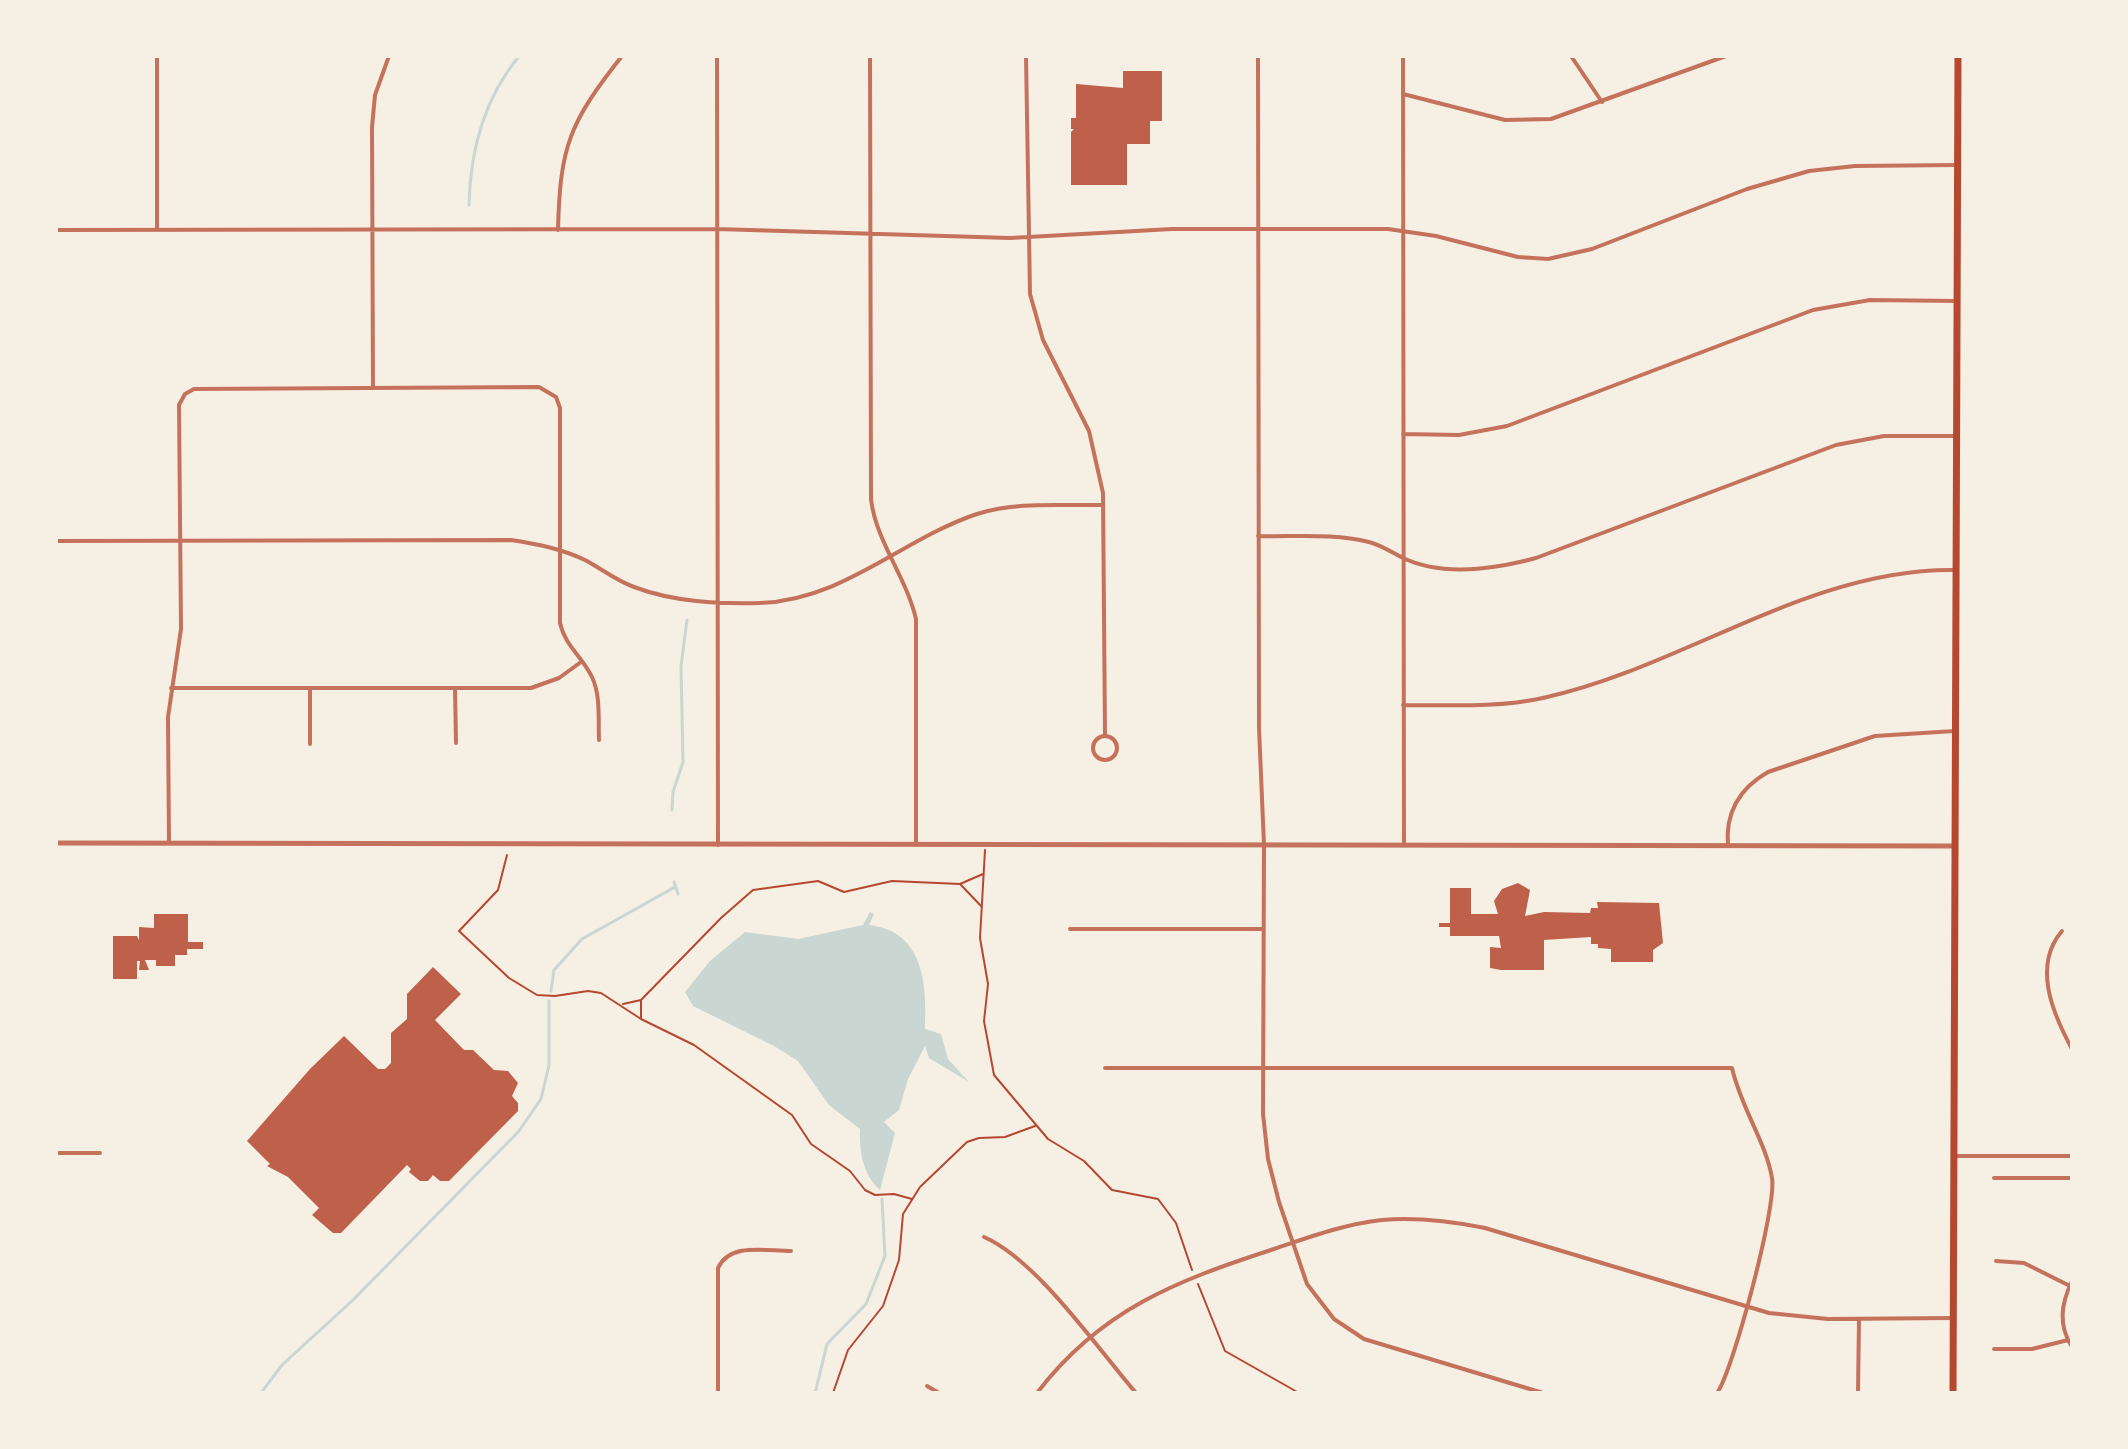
<!DOCTYPE html>
<style>
body{margin:0}
#map{position:relative;width:2128px;height:1449px;overflow:hidden;background:#f6efe4;font-family:"Archivo Narrow",sans-serif}
canvas{display:block}
.frame{position:absolute;inset:0;border:58px solid #f6efe4;pointer-events:none}
</style>
<div id="map">
<canvas width="2128" height="1449"></canvas>
<div class="frame"></div>
</div>
<script>
const g = document.querySelector('canvas').getContext('2d');
g.lineJoin = 'round';
function paint(path, color) {
  g.fillStyle = color;
  g.fill(path, 'evenodd');
}
function stroke(path, color, width, dash) {
  g.strokeStyle = color;
  g.lineWidth = width;
  g.lineCap = dash ? 'butt' : 'round';
  g.setLineDash(dash || []);
  g.stroke(path);
}
const water = new Path2D(`
 M870 912 874 914 869 925C924 931 927 985 925 1029L941 1034 948 1059 969 1082 929 1058 925 1046 908 1079 899 1110 884 1122 895 1133 880 1190C863 1175 859 1151 860 1129L829 1105 798 1061 774 1046 693 1006 685 992 710 961 745 932 798 939 863 925Z`);
const stream = new Path2D(`
 M469 205C470 151 484 99 519 56
 M672 810 673 792 683 762 681 666 687 620
 M674 882 678 894
 M551 991 554 970 582 939 675 887
 M261 1393 282 1365 353 1300 519 1131 541 1099 549 1065V1001
 M815 1393 827 1344 866 1304 885 1256 882 1199`);
const building = new Path2D(`
 M1123 71H1162V121H1150V144H1127V185H1071V132L1074 129H1071V118H1076V84L1123 88Z
 M1518 883 1530 890 1525 916 1544 912 1590 913 1591 908H1598L1597 902 1659 903 1663 943 1653 950V962H1611V949L1598 948V944H1591V937L1544 940V970H1501L1490 968V947L1501 948 1499 936H1450V927H1439V923H1450V888H1471V914H1498L1494 901 1502 889Z
 M154 914H188V942H203V949H187V955H175V966H156V960H145L149 970H139L140 961H137V979H113V936H137L139 940V927L154 928Z
 M433 967 461 994 435 1020 464 1050H473L494 1070 508 1071 518 1083 512 1096 518 1103V1111L449 1181H440L433 1175 428 1181H420L409 1172 411 1169 407 1165 341 1233H333L312 1215 319 1208 288 1177 267 1166 270 1164 247 1141 310 1069 344 1036 378 1069H385L391 1063V1033L407 1019V994Z`);
const path = new Path2D(`
 M985 850 980 938 988 984 984 1021 994 1075 1048 1139 1084 1161 1112 1190 1158 1199 1176 1223 1192 1270
 M507 855 498 890 459 931 509 978 537 995 555 996 588 991 601 993 641 1019 694 1045 792 1115 811 1144 850 1171 865 1190 875 1195 894 1194 912 1199
 M961 885 982 907
 M623 1004 641 1000 721 918 753 890 818 881 844 892 892 881 960 884 983 874
 M641 1019V1001
 M1198 1284 1225 1351 1299 1393
 M833 1393 848 1350 883 1306 899 1260 903 1214 920 1187 967 1142 979 1138 1005 1137 1035 1126`);
const minor = new Path2D(`
 M157 56V230
 M717 56 718 845
 M870 56 871 499C876 542 906 576 916 619V844
 M1026 56 1030 294 1043 340 1089 431 1103 493 1105 735
 M1258 56 1259 728 1264 845 1263 1114 1268 1159 1279 1202 1307 1284 1334 1319 1364 1339 1543 1393
 M1403 56 1404 845
 M1571 56 1602 102
 M1403 94 1505 120 1551 119 1726 56
 M56 230 717 229 1010 238 1172 229H1388L1436 236 1518 257 1548 259 1592 249 1747 189 1809 171 1855 166 1957 165
 M558 230C560 145 570 122 622 56
 M373 388 372 127 375 95 389 56
 M1403 434 1459 435 1507 426 1813 310 1870 300 1957 301
 M1258 536C1295 537 1333 533 1369 542 1381 545 1391 552 1403 558 1443 577 1495 569 1536 558L1836 445 1884 436H1955
 M56 541 511 540C537 544 563 549 587 561 603 570 617 581 634 587 674 602 718 604 760 603 844 600 902 539 977 514 1016 501 1063 506 1103 505
 M171 688H531L559 678 581 662
 M455 688 456 743
 M1403 705C1450 705 1498 708 1543 698 1682 668 1809 568 1954 570
 M1093 748a12 12 0 1 1 24 0a12 12 0 1 1-24 0Z
 M310 744V688
 M169 843 168 717 181 629 179 405 185 394 194 389 539 387 556 397 560 408V623C565 646 582 656 592 677 601 696 598 720 599 740
 M1728 846C1725 812 1740 788 1768 772L1875 736 1955 731
 M1070 929H1263
 M2062 931C2032 966 2053 1014 2072 1049
 M1105 1068H1732C1741 1108 1766 1142 1772 1178 1777 1206 1733 1371 1717 1393
 M56 1153H100
 M1954 1156H2072
 M1994 1178H2072
 M984 1237C1037 1260 1097 1348 1136 1393
 M1996 1261 2024 1263 2070 1286
 M2072 1281C2061 1304 2058 1325 2072 1347
 M1994 1349H2032L2068 1340
 M927 1386 939 1393
 M718 1393V1268C730 1242 766 1251 791 1251
 M1037 1393C1100 1310 1176 1281 1271 1250 1307 1238 1344 1224 1382 1220 1417 1217 1450 1221 1485 1228L1769 1313 1828 1319 1953 1318
 M1858 1393 1859 1319`);
const tertiary = new Path2D(`
 M56 843 1955 846`);
const primary = new Path2D(`
 M1953 1393 1958 56`);
paint(water, '#c9d6d2');
stroke(stream, '#c9d6d2', 3);
paint(building, '#bf614a');
stroke(path, '#b5482f', 2);
stroke(minor, '#c5725c', 4);
stroke(tertiary, '#c5725c', 5);
stroke(primary, '#b5482f', 7);
</script>
